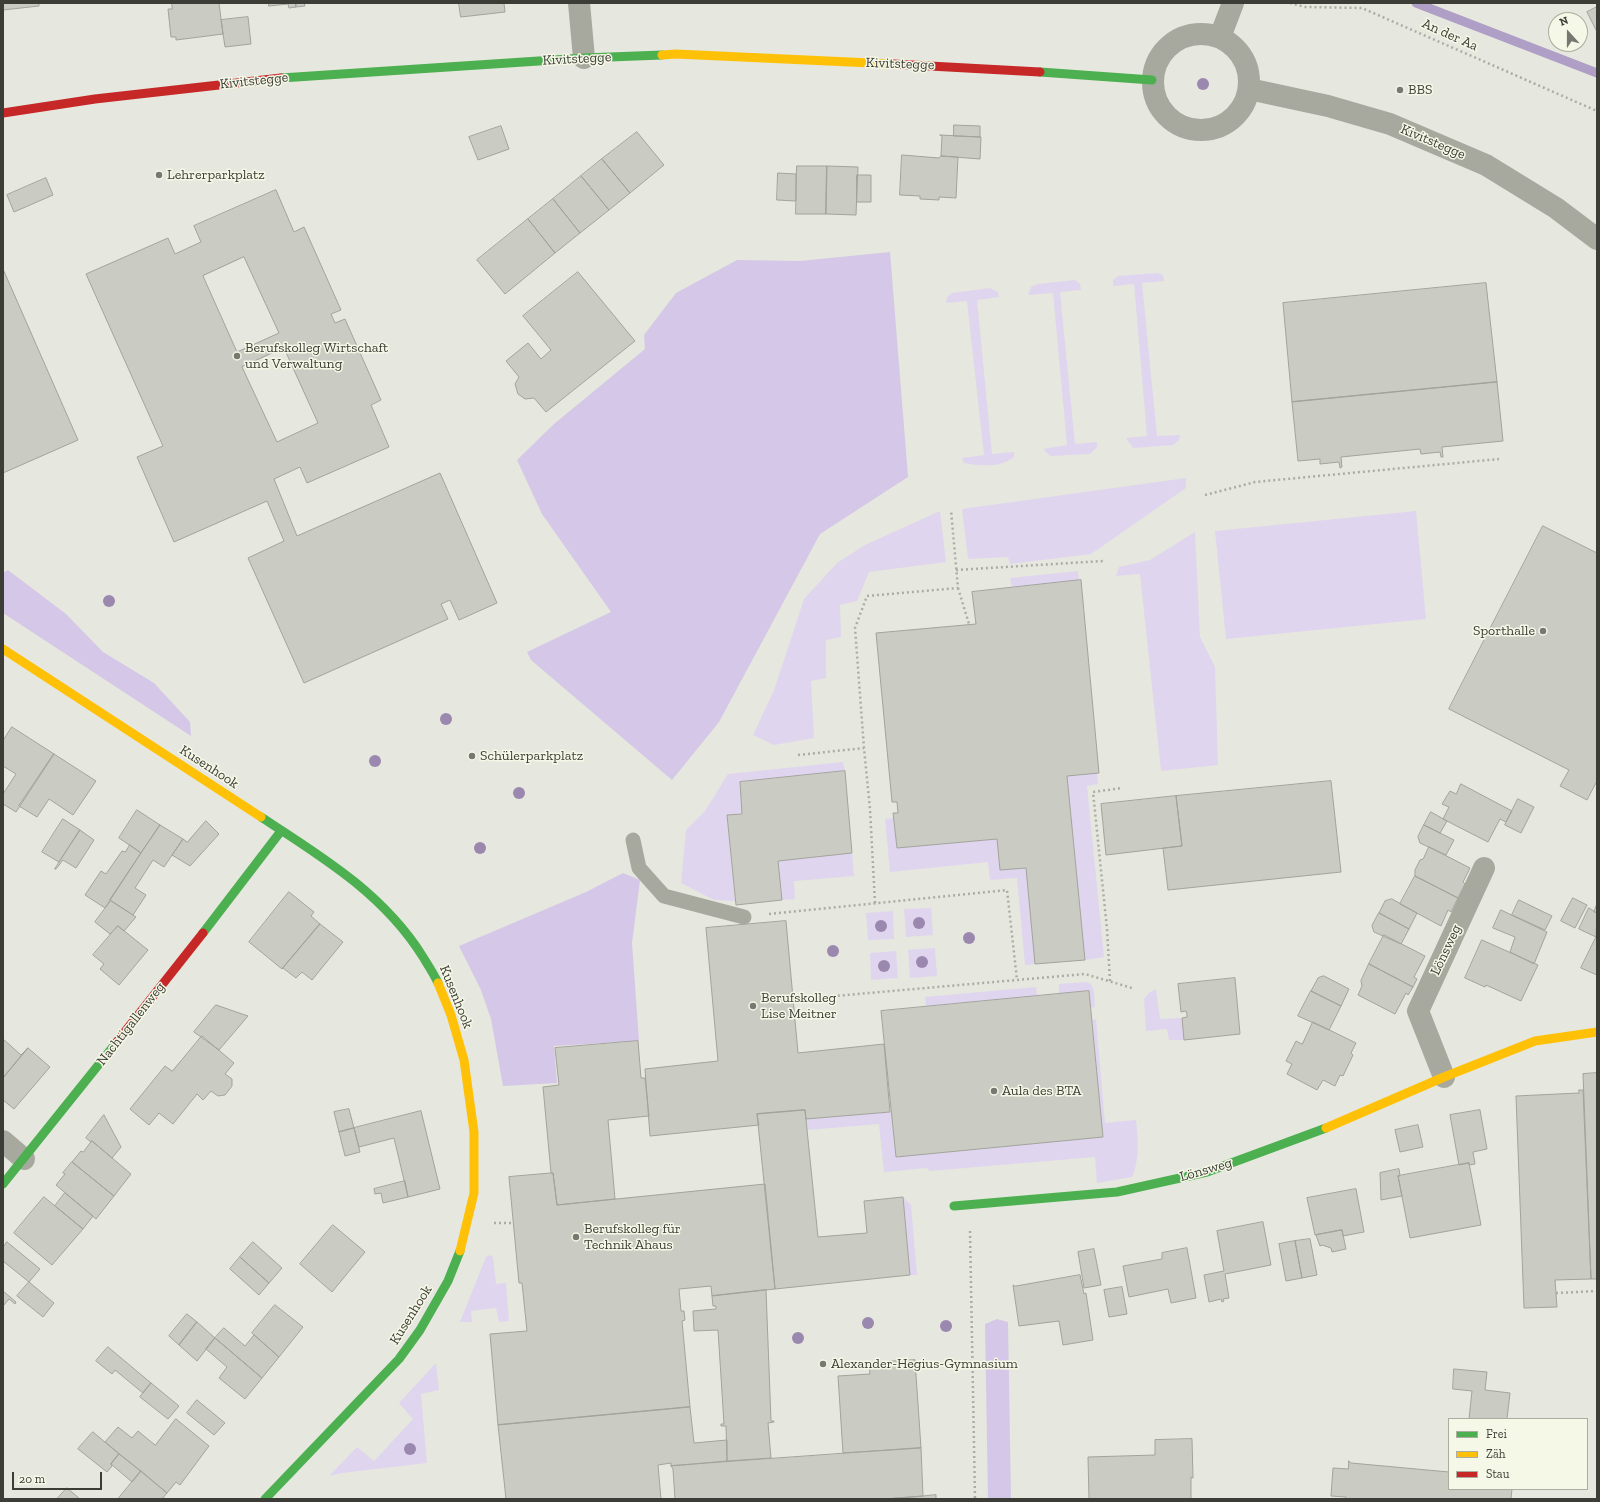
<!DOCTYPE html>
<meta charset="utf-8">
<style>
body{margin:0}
#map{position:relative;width:1600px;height:1502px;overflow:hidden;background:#e6e7de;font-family:"Zilla Slab",serif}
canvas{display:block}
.frame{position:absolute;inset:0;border:4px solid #3c3d36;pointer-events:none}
.legend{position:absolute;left:1448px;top:1418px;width:140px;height:72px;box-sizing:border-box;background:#f6f8e7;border:1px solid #acada0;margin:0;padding:5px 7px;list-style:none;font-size:12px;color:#3c3d36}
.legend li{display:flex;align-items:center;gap:8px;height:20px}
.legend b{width:20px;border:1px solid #acada0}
.north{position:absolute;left:1548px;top:12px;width:40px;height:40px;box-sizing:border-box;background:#f6f8e7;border:1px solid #acada0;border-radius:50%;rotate:339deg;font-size:11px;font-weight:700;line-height:16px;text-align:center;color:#3c3d36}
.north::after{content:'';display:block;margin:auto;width:14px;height:18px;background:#787871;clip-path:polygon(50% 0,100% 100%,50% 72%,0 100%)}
.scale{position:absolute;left:12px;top:1472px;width:90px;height:18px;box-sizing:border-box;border:2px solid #3c3d36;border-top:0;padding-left:5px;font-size:12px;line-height:14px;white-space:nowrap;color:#3c3d36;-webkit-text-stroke:3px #f6f8e7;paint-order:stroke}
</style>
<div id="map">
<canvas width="1600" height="1502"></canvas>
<div class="frame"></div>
<ul class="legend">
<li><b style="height:5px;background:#4caf50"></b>Frei</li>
<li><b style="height:5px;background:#ffc107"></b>Zäh</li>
<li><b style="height:5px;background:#c62828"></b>Stau</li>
</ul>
<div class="north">N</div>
<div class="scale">20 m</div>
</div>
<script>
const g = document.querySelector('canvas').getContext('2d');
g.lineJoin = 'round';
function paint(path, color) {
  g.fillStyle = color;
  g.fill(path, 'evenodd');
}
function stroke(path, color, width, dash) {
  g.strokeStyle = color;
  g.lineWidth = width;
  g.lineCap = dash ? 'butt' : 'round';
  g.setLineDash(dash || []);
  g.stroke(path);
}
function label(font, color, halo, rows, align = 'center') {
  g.font = font + ' "Zilla Slab",serif';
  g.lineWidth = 3;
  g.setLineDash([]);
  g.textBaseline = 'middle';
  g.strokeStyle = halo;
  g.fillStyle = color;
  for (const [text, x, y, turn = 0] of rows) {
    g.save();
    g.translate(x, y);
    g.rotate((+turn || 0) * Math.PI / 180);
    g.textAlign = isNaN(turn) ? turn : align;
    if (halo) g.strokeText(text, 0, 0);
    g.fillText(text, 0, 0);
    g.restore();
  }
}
const green = new Path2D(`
 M1157 273 1163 275 1164 281 1142 283 1157 436 1180 435 1179 440 1173 445 1133 448 1126 438 1147 436 1134 284 1113 286V280L1118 276Z
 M1075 280 1080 284 1081 290 1060 292 1075 444 1097 442V447L1090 454 1050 456 1043 449 1067 445 1053 293 1028 295 1031 287 1038 284Z
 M990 288 998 292 999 297 977 300 992 454 1014 452V457C1000 468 980 466 964 463L962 458 984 455 967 301 946 303 947 297 952 293Z
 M1186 478V488L1091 554 1010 564 1008 557 968 559 962 509Z
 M940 511 946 562 869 572 857 601 840 605 841 637 826 640V678L811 681 814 738 774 745 753 735 774 690 804 599 837 563 865 545Z
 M1416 511 1426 619 1226 639 1215 531Z
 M1195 532 1200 637 1215 667 1218 765 1161 771 1140 574 1116 576 1119 567 1150 560Z
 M1078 571 1079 581 1012 587 1010 578Z
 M843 762 845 771 740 782 742 814 727 816 735 901 714 900 681 883 686 830 705 811 728 774Z
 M1097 773 1098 784 1087 786 1104 957 1085 960 1067 776Z
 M894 818 897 848 997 839 1000 870 1026 868 1035 964 1025 965 1017 878 990 880 988 862 890 872 885 819Z
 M852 853 854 876 794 881 795 899 782 900 778 861Z
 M931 908 933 935 906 937 904 909Z
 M893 911 894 939 868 940 866 913Z
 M935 948 937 976 910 978 908 950Z
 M896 951 898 978 871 980 870 953Z
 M1087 982C1096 985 1094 999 1095 1007L1090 1008 1088 991 1059 994V984Z
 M1036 987 1037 996 926 1006 925 997Z
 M1156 989 1160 1019 1182 1018 1184 1040H1169L1167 1029 1146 1031 1144 999 1149 993Z
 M1096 1019 1105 1123 1136 1120C1138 1139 1140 1159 1132 1177L1097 1183 1095 1157 930 1171 927 1168 884 1172 879 1124 807 1130 806 1119 891 1112 896 1157 1103 1137 1092 1020Z
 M903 1197 911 1205 917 1275H910Z
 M490 1255 493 1257 496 1284 506 1283 509 1321 499 1322 496 1308 471 1311 472 1322H460L486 1257Z
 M436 1363 439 1390 421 1394 427 1463 342 1473 329 1476 357 1447 374 1461 413 1419 399 1403Z`);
const forest = new Path2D(`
 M890 252 908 477 820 534 719 722 672 780 531 660 527 652 611 612 542 514 517 460 554 424 645 349 644 335 676 293 737 260 800 261Z
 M8 570 66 614 103 652 154 683 190 722 191 736 3 613V573Z
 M623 873 640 880 632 943 639 1041 554 1046 557 1083 503 1086 491 1019 481 990 459 946 586 892Z
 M997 1319 1008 1322 1011 1499H988L985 1324Z`);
const stream = new Path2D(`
 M1416 3 1597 73`);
const building = new Path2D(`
 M3 3H39V6L3 10Z
 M172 3H219L223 34 176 40V37H171L168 9H172Z
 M269 3H296V7L289 8 288 4 269 6Z
 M296 3H304L305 6 296 7Z
 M459 3H504L505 12 461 17Z
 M1597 7V30H1596L1587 12Z
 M248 17 251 44 225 47 221 20Z
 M954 125 980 126V137L954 136Z
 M501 126 509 149 478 160 469 137Z
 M637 132 664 165 630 193 602 159Z
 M940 135 981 137 980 159 941 156 942 136Z
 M902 155 939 158 941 156 958 157 956 198 939 197V200L920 199V196L900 195Z
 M602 159 630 193 609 210 581 176Z
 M797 166H827L826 214H796Z
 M827 166 858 167 856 215 826 214Z
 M778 173 796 174V201L777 200Z
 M857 175H871V202H857Z
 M581 176 609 210 580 233 553 199Z
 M46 178 53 195 14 212 7 195Z
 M276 190 294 232 304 227 341 310 331 314 335 323 345 319 381 400 371 405 389 447 307 483 300 467 274 479 297 536 440 473 497 603 459 620 450 600 441 604 448 619 304 683 248 558 284 541 267 501 174 542 137 457 163 446 86 274 168 238 175 254 201 242 194 226ZM244 257 279 333 237 352 203 276ZM284 348 318 423 277 442 242 367Z
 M553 199 580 233 555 253 528 219Z
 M528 219 555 253 505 294 477 260Z
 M3 269 78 440 3 473Z
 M578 272 635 341 546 412 534 398 525 399 518 394 515 384 519 377 506 361 528 343 541 359 551 350 523 316Z
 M1486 283 1497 382 1292 402 1283 303Z
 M1497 382 1503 441 1442 447 1443 457H1441L1440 452 1421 454 1420 449 1341 457 1342 467 1340 468 1339 462 1320 464V459L1298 461 1292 402Z
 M1543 526 1597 553V781L1587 800 1560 786 1569 770 1449 709Z
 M1081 580 1099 773 1067 776 1085 960 1035 964 1026 868 1000 870 997 839 897 848 893 813H898L897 802H892L876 633 976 624 972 592Z
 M12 727 54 754 16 812 3 804V794L16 774 3 766V741Z
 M54 754 96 781 73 815 49 799 37 817 19 806Z
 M845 771 852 853 778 861 782 900 736 905 727 815 742 814 740 782Z
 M1331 781 1341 872 1168 890 1163 848 1182 846 1176 796Z
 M1461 784 1512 811 1506 822 1500 819 1488 842 1443 819 1449 807 1442 804 1450 791 1456 794Z
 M1176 796 1182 846 1106 855 1101 804Z
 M1518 799 1534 807 1521 833 1505 825Z
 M137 810 160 825 141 853 119 838Z
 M1431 812 1447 821 1440 833 1424 825Z
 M63 819 80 830 59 862 42 852Z
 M206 821 219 834 190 866 172 855 183 839 187 842Z
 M160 825 183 839 164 867 153 860 135 888 146 895 133 915 110 900Z
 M1424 825 1454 840 1446 855 1420 843 1418 837Z
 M80 830 94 840 76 868 63 860 56 869H55Z
 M130 845 141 853 105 908 85 895 101 871 106 874 122 851 125 852Z
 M1429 847 1470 868 1463 882 1465 884 1458 898 1415 876V870L1420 860 1423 859Z
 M1415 876 1458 898 1451 912 1448 910 1441 926 1400 904Z
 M289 892 314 912 311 916 320 924 282 969 249 942Z
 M1573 898 1587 905 1575 928 1561 921Z
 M1392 899 1417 913 1409 929 1379 913 1385 901Z
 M1519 900 1552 916 1545 930 1512 915Z
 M111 901 136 917 124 931 118 926 110 934 95 922Z
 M1597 904V913L1594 912Z
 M1589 908 1597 913 1596 937 1579 929Z
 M1501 910 1547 932 1534 964 1510 952 1515 937 1493 928Z
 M1379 913 1409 929 1401 944 1374 932 1372 926Z
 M786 921 798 1053 884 1044 890 1112 806 1119 805 1110 757 1114 759 1125 650 1136 645 1069 718 1061 706 928Z
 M320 924 343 942 312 980 302 972 296 978 283 968Z
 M118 926 148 950 119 985 100 969 104 964 93 955Z
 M1384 935 1425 956 1414 977 1417 979 1413 987 1369 964Z
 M1597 935V975L1581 968Z
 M1482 940 1538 965 1521 1001 1486 985 1485 987 1465 978Z
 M1369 964 1413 987 1408 995 1406 993 1395 1014 1358 995 1362 986 1361 981Z
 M1324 976 1349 989 1341 1006 1311 991 1318 978Z
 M1235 978 1240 1034 1184 1040 1182 1018 1187 1017V1014L1186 1011 1181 1012 1178 984Z
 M1089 991 1103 1137 896 1157 881 1011Z
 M1311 991 1341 1006 1329 1030 1298 1016Z
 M216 1005 248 1016 219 1050 194 1032Z
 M1313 1022 1356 1043 1351 1053 1353 1055 1343 1076 1340 1075 1335 1086 1323 1080 1317 1090 1287 1074 1292 1064 1286 1061 1296 1041 1302 1044Z
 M202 1036 234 1063 225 1074 232 1079V1086L225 1095 218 1096 211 1091 203 1100 197 1094 173 1124 159 1113 149 1125 130 1109 165 1066 172 1071Z
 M3 1039 21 1055 28 1048 3 1078Z
 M638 1041 641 1078H645L649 1116 608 1120 615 1199 557 1205 553 1173H551L543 1087 559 1085 555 1048Z
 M28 1048 50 1067 14 1109 3 1100V1078Z
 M1597 1073V1279H1591L1583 1074Z
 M1579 1090H1583L1591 1279 1555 1280 1557 1307 1524 1308 1516 1096 1579 1093Z
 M349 1109 354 1128 339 1132 334 1112Z
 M805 1110 818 1237 867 1233 864 1201 903 1197 910 1275 775 1289 757 1114Z
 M1480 1110 1487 1149 1473 1152 1475 1164 1469 1165V1163L1459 1165 1450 1115Z
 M421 1111 440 1189 408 1197 394 1138 359 1147 354 1128Z
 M104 1115 121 1147 112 1158 92 1141 91 1142 86 1138Z
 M1418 1125 1423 1147 1400 1152 1395 1130Z
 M354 1128 360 1152 345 1156 339 1132Z
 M92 1141 131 1174 114 1196 72 1162 81 1151 83 1152Z
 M72 1162 114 1196 96 1219 56 1185 65 1174 63 1173Z
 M1469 1163 1481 1225 1410 1238 1398 1176Z
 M1399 1169 1400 1176H1398L1402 1196 1381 1200 1380 1173Z
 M551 1173H553L557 1205 765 1184 775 1289 712 1296 711 1286 679 1289 681 1311H684L685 1320 682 1321 690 1407 498 1425 490 1334 527 1331 522 1283H519L509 1177Z
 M405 1181 408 1197 383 1203 381 1193 375 1194 374 1189Z
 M1356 1189 1364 1232 1343 1236 1342 1230 1315 1235 1307 1198Z
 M65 1193 93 1216 83 1229 55 1206Z
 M44 1197 83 1229 52 1265 14 1233Z
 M1263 1222 1271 1265 1225 1274 1229 1298 1223 1299 1224 1301 1222 1302 1221 1299 1209 1302 1204 1275 1224 1271 1217 1231Z
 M333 1225 365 1252 332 1292 300 1264Z
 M1342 1230 1346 1249 1332 1252 1331 1248 1322 1245 1320 1246 1316 1235Z
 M1310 1239 1317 1275 1302 1278 1295 1241Z
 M1295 1241 1302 1278 1286 1281 1279 1244Z
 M7 1242 40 1269 29 1282 3 1261V1248Z
 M253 1242 282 1268 269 1283 240 1257Z
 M1187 1248 1196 1298 1171 1303 1168 1289 1129 1297 1123 1266 1162 1259V1253Z
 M1094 1249 1101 1285 1084 1288 1078 1252Z
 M240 1257 269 1283 259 1295 230 1269Z
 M1080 1275 1084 1294 1086 1293 1093 1340 1063 1345 1059 1321 1019 1326 1013 1285 1015 1286Z
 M29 1282 54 1303 43 1317 17 1296Z
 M1122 1287 1127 1314 1109 1317 1104 1290Z
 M766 1290 771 1421H774V1422L768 1423 771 1458 727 1461 726 1426H721V1424H724L718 1330 694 1331 693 1311 716 1309V1306H713L712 1296Z
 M3 1291 16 1302 15 1304 9 1299 3 1306Z
 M275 1305 303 1327 279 1357 252 1333Z
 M187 1314 197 1322 179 1345 169 1336Z
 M197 1322 215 1338 197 1361 179 1345Z
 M224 1328 245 1346 254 1335 279 1357 262 1378 215 1338Z
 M215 1338 262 1378 245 1399 219 1378 227 1367 206 1349Z
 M108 1347 151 1383 143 1393 115 1370 112 1374 96 1361Z
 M915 1360 921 1448 843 1453 838 1376 870 1374 869 1363Z
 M1454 1369 1487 1372 1485 1390 1510 1393 1507 1419H1469L1472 1391 1453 1389Z
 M151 1383 179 1406 168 1419 140 1397Z
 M197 1400 225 1423 214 1435 187 1413Z
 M690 1407 694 1443 727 1440V1461L671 1466V1463L658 1465 661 1499H506L498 1425Z
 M176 1419 209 1446 180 1485 176 1482 167 1493 105 1442 118 1427 132 1438 138 1431 155 1445Z
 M93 1432 119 1454 111 1464 112 1466 107 1472 78 1449Z
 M1192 1439 1193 1478 1191 1477V1499H1089L1088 1457 1155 1455V1440Z
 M921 1448 923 1496 885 1499H675L673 1469 671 1466Z
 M119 1454 141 1471 132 1482 111 1464Z
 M1349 1461 1351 1463 1449 1472V1489H1512L1511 1499H1346V1497L1331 1496 1333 1468 1348 1469Z
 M141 1471 167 1493 162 1499H118Z
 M67 1488 80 1499H57Z
 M936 1495V1499H885L923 1496Z`);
const path = new Path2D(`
 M1290 3 1305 7 1362 8 1597 111
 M1205 495 1255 482 1499 459
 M956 570 1103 561
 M958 588 969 624
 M798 755 864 748
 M875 903 870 809 864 748 855 628 867 596 958 588 951 510
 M769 914 1007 890 1017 980
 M1110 981 1107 929 1093 792 1122 788
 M778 1001 1085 974 1132 988
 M494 1223H513
 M970 1231 975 1499
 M1556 1293 1597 1291`);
const lane = new Path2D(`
 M633 840 639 868 664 896 744 917`);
const street = new Path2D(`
 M579 3 584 58
 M1153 82a48 48 0 1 1 96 0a48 48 0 1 1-96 0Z
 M1220 37 1233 3
 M1249 89 1328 106 1390 124 1486 165 1556 208 1597 239
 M1444 1077 1418 1011 1484 868
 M3 1141 24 1159`);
const fast = new Path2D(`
 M1040 72 1152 80
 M281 78 584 58 662 55
 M261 817C321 856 384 894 423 957 428 965 434 974 438 983
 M203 933 281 831
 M3 1184 116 1043
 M954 1206 1117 1192 1207 1172 1326 1128
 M265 1499 399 1359 420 1330 448 1281 460 1251`);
const slow = new Path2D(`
 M662 55 676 54 893 64
 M3 649 261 817
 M438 983 451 1015 464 1060 474 1132V1193L460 1251
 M1326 1128 1444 1077 1535 1041 1597 1032`);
const jam = new Path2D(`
 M893 64 1040 72
 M3 113 95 99 281 78
 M116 1043 203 933`);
const trees = [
 [1203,84],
 [109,601],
 [446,719],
 [375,761],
 [519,793],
 [480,848],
 [919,923],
 [881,926],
 [969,938],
 [833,951],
 [922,962],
 [884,966],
 [868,1323],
 [946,1326],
 [798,1338],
 [410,1449]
];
const markers = [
 [1400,90,4,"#787871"],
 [159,175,4,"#787871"],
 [237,356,4,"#787871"],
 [1543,631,4,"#787871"],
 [472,756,4,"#787871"],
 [753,1006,4,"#787871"],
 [994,1091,4,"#787871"],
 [576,1237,4,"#787871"],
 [823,1364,4,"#787871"]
];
const streetNames = [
 ["An der Aa",1450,35,24],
 ["Kivitstegge",577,59,-3],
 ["Kivitstegge",900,64,2],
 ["Kivitstegge",254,81,-6],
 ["Kivitstegge",1433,142,23],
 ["Kusenhook",209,767,33],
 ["Lönsweg",1446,950,-65],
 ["Kusenhook",456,997,68],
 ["Nachtigallenweg",131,1024,-52],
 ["Lönsweg",1206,1170,-16],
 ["Kusenhook",411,1315,-58]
];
const poiNames = [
 ["BBS",1408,90],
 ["Lehrerparkplatz",167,175],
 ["Berufskolleg Wirtschaft",245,348],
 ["und Verwaltung",245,364],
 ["Sporthalle",1535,631,"right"],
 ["Schülerparkplatz",480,756],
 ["Berufskolleg",761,998],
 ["Lise Meitner",761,1014],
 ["Aula des BTA",1002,1091],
 ["Berufskolleg für",584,1229],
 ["Technik Ahaus",584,1245],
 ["Alexander-Hegius-Gymnasium",831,1364]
];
paint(green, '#e0d5ef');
paint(forest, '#d5c7e7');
stroke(stream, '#af9ec6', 9);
paint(building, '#caccc4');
stroke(building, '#a2a39c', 1);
stroke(path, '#abada4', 2.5, [2, 3]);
stroke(lane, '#a8a99e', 15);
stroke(street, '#a8a99e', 22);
stroke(fast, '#4caf50', 9);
stroke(slow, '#ffc107', 9);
stroke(jam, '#c62828', 9);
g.fillStyle = '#9b88ae';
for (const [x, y] of trees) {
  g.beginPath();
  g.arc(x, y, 6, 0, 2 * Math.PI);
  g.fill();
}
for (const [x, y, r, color] of markers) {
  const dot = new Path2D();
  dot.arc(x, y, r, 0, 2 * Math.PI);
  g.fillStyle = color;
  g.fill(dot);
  stroke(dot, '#f6f8e7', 1.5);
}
label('14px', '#3c3d36', '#f6f8e7', streetNames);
label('14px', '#3c3d36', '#f6f8e7', poiNames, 'left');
</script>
